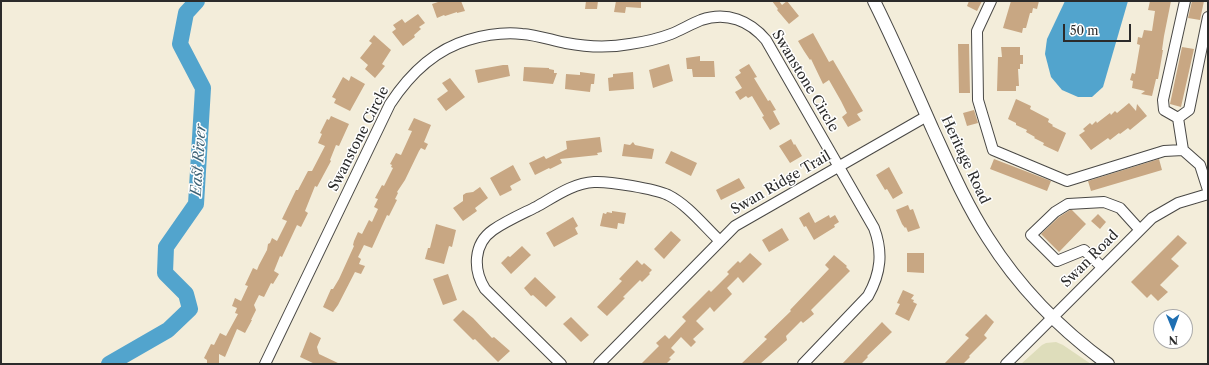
<!DOCTYPE html>
<style>
body{margin:0}
#map{position:relative;width:1209px;height:365px;overflow:hidden;background:#f3edda;font-family:"Libre Caslon Text",serif}
canvas{display:block}
.frame{position:absolute;inset:0;border:2px solid #2b2b2b;pointer-events:none}
.north{position:absolute;left:1153px;top:309px;width:40px;height:40px;box-sizing:border-box;background:#fff;border:1px solid #aaa;border-radius:50%;rotate:179deg;font-size:11px;font-weight:700;line-height:16px;text-align:center;color:#2b2b2b}
.north::after{content:'';display:block;margin:auto;width:14px;height:18px;background:#1f6fb2;clip-path:polygon(50% 0,100% 100%,50% 72%,0 100%)}
.scale{position:absolute;left:1063px;top:24px;width:68px;height:18px;box-sizing:border-box;border:2px solid #2b2b2b;border-top:0;padding-left:5px;font-size:12px;line-height:14px;white-space:nowrap;color:#2b2b2b;-webkit-text-stroke:3px #fff;paint-order:stroke}
</style>
<div id="map">
<canvas width="1209" height="365"></canvas>
<div class="frame"></div>
<div class="north">N</div>
<div class="scale">50 m</div>
</div>
<script>
const g = document.querySelector('canvas').getContext('2d');
g.lineJoin = 'round';
function paint(path, color) {
  g.fillStyle = color;
  g.fill(path, 'evenodd');
}
function stroke(path, color, width, dash) {
  g.strokeStyle = color;
  g.lineWidth = width;
  g.lineCap = dash ? 'butt' : 'round';
  g.setLineDash(dash || []);
  g.stroke(path);
}
function label(font, color, halo, rows, align = 'center') {
  g.font = font + ' "Libre Caslon Text",serif';
  g.lineWidth = 3;
  g.setLineDash([]);
  g.textBaseline = 'middle';
  g.strokeStyle = halo;
  g.fillStyle = color;
  for (const [text, x, y, turn = 0] of rows) {
    g.save();
    g.translate(x, y);
    g.rotate((+turn || 0) * Math.PI / 180);
    g.textAlign = isNaN(turn) ? turn : align;
    if (halo) g.strokeText(text, 0, 0);
    g.fillText(text, 0, 0);
    g.restore();
  }
}
const built = new Path2D(`
 M1056 342 1063 345 1091 364H1021L1042 345 1046 343Z`);
const water = new Path2D(`
 M1065 1H1128L1103 87 1092 97H1078L1062 90 1051 77 1045 54 1047 39Z`);
const river = new Path2D(`
 M109 364 168 330 190 309 186 294 165 273 166 247 196 204 203 88 180 44 186 13 197 1`);
const building = new Path2D(`
 M441 1H461L465 11 457 13V12L445 16 444 15 437 18 432 4Z
 M586 1H598L597 9H585Z
 M616 1H641V8L626 7 625 13 614 12Z
 M772 1H779L782 5 787 1 799 16 789 24 777 10 778 9Z
 M969 1H982L977 11 967 6Z
 M1011 1H1039L1037 9 1033 8 1032 13H1030L1026 28H1023L1022 33 1003 28Z
 M1150 1H1171L1164 36 1162 50H1163L1158 79H1156L1152 96 1141 94 1145 91 1132 88 1133 81 1130 80 1132 73 1135 74 1140 45 1137 44 1138 37 1142 38 1144 30 1152 31 1155 11 1148 10Z
 M1192 1H1204L1200 20 1188 18Z
 M418 14 425 23 419 27 421 29 414 35 415 37 403 46 392 32 396 29 393 25 402 19 405 23Z
 M813 33 829 62 833 60 863 111 857 114 861 120 848 127 842 117 847 113 841 101 829 80 823 84 811 59 810 60 804 51 798 41Z
 M374 35 391 50 382 64 385 66 375 78 365 69 368 65 360 58 372 43 369 41Z
 M958 44H969L970 93H959Z
 M1001 47H1020V55H1023V64H1020V69H1018L1019 86H1016V91H997L998 57H1002Z
 M1182 47 1194 49 1181 107 1170 104Z
 M700 56V61H714L715 77H693L692 69H687L686 58Z
 M669 64 673 81 653 88 649 70Z
 M749 64 757 77 754 78 768 101 770 100 776 110 773 111 780 124 770 130 762 117 764 116 752 96 748 98 746 96 740 100 735 92 742 88 735 77 741 73 739 70Z
 M503 65H508L510 76 478 83 475 70Z
 M524 67 549 68V69L554 70V73H557L553 84 523 81Z
 M580 72 595 74 594 84H591L590 92 565 89 566 74 580 75Z
 M633 72 634 89 609 91 608 78 613 77V74Z
 M351 76 365 84 350 111 334 103 336 99 332 97 343 77 349 81Z
 M450 78 465 97 446 111 437 99 448 91 442 83Z
 M1016 99 1031 106 1030 109 1049 119 1048 122 1053 125 1052 126 1066 133 1058 152 1043 145 1044 143 1034 138 1035 137 1026 132 1027 130 1016 125V123L1008 119Z
 M1129 103 1136 111 1137 104 1147 116 1130 130 1128 128 1120 134 1119 133 1110 140 1108 138 1091 150 1079 135 1085 131 1083 129 1090 123 1092 125 1096 121 1097 123 1110 113 1111 115 1115 111 1117 113Z
 M974 110 978 123 967 126 963 113Z
 M331 116 349 124 339 146 336 145 330 160 331 161 317 187 315 186 305 211 308 213 301 227 297 225 282 257 280 256 274 271 279 274 273 284 271 283 264 297 259 295 254 305 256 310 251 320H252L245 333 237 329 225 357 219 354V364H207V360L204 358 211 344 214 345 220 333 226 336 238 314 235 313 237 308 232 306 235 298 241 301 248 286 245 285 253 268 257 270 259 265 267 250 268 244 270 243 272 238 277 241 287 221 282 219 296 190H298L308 171H312L325 146 318 143 322 134 320 133 327 119 329 120Z
 M414 118 431 125 424 142 428 144 425 150 421 148 419 151 405 180 397 192 398 193 395 199 397 200 389 216 387 215 372 248 364 245 358 257 361 259 359 264 365 266 361 274 355 272 338 305 333 312 323 307 331 289H333L339 279 354 246 353 245 354 241 358 232 362 234 369 220 372 222 378 209 374 207 378 199 375 198 382 185 384 186 393 168 391 167 392 165 390 164 396 153 401 155 412 131 408 130Z
 M600 137 602 152 597 153 598 155 560 159 562 163 550 169 549 168 535 175 529 163 544 156 546 159 567 149 566 141Z
 M791 139 794 145 795 144 802 156 790 163 779 146Z
 M633 142 635 145 654 149 652 159 622 156 624 144 630 145Z
 M671 151 697 163 691 176 665 163Z
 M994 159 1051 181 1047 191 990 169Z
 M1159 159 1162 170 1091 191 1088 181Z
 M513 165 521 180 510 186 512 190 500 196 490 178Z
 M889 167 903 193 893 199 887 189 885 190 876 175Z
 M739 178 745 188 721 200 716 190Z
 M480 187 488 198 475 208 477 211 463 221 453 208 463 201V195L466 193 473 192Z
 M908 205 910 210 913 209 920 228 908 232 906 227 905 228 902 224 896 210Z
 M1070 210H1072L1086 224 1059 252 1041 234 1059 217Z
 M612 211 626 213 624 224 618 223 617 229 600 226 603 213 606 214 607 212 612 213Z
 M809 212 815 223 829 215 830 218 835 215 839 222 834 225 835 227 814 240 806 226 804 227 799 218Z
 M1098 214 1106 222 1100 229 1091 221Z
 M573 217 578 226 575 228 578 234 554 247 546 233Z
 M436 224 456 230 452 247 449 246 444 264 425 259 428 248H430Z
 M782 228 789 240 769 252 762 240Z
 M671 231 681 240 664 259 654 249Z
 M1178 235 1187 243 1171 259 1179 266 1160 285 1168 292 1158 301 1151 294 1147 298 1131 282Z
 M522 246 531 255 511 274 501 263 508 256 510 257Z
 M750 253 762 264 743 283 738 277 727 288 732 294 714 312 710 307 696 321 704 329 693 339 696 342 691 347 681 337 671 348 675 352 669 358 671 359 666 364H641L659 346 656 343 665 335 669 339 686 321 682 317 709 290 711 292 729 274 727 272 738 261 740 263Z
 M907 253H924V273L907 272Z
 M834 255 847 266 846 267 850 271 811 310 814 314 803 323 801 321 786 336 787 340 760 364H741L767 339 764 337 791 311 790 310 829 269 825 265Z
 M637 260 642 265 644 263 652 270 649 273 650 274 642 282 640 280 623 297 625 298 607 316 597 307 622 281 619 279Z
 M448 274 457 300 443 305 433 279Z
 M535 277 556 297 546 307 533 295 531 296 524 288Z
 M903 290 914 295 911 299 914 300 913 302 917 304 909 321 895 314 900 304 897 303Z
 M463 310 473 318 492 338 494 337 510 351 498 362 475 339 473 340 453 320Z
 M986 314 994 322 984 335 987 338 969 356 970 357 963 364H944L967 340 969 338 965 335Z
 M571 317 589 335 581 342 563 324Z
 M882 322 892 332 867 356 868 357 861 364H842Z
 M310 332 321 338 317 347 319 354 340 364H315L300 357Z`);
const minor = new Path2D(`
 M991 1 977 31 978 100 993 150 1067 181 1164 151 1183 150 1200 165 1208 190
 M1178 118 1189 110 1208 17
 M1183 150 1178 118 1164 110 1163 100 1185 1
 M1102 267 1084 250 1057 261 1031 235 1055 212 1068 204 1104 202 1120 208 1139 229
 M265 364 390 104C409 75 434 50 468 40 485 35 504 32 522 34 537 35 551 40 566 43 587 47 609 48 630 44 644 42 658 39 671 34 681 30 691 24 701 20 727 11 750 21 766 40L874 228C883 252 881 273 868 296L803 364
 M561 364 485 289C473 270 473 244 493 230 506 221 522 214 536 207 554 197 573 183 594 182 609 181 655 189 668 195 688 205 704 226 720 241
 M599 364 735 226 927 116
 M1006 364 1152 218 1178 203 1208 194`);
const major = new Path2D(`
 M874 1C895 43 914 87 933 130 950 167 966 204 988 238 1019 287 1061 330 1108 364`);
const streetNames = [
 ["Swanstone Circle",805,81,59],
 ["Swanstone Circle",359,139,-63],
 ["Heritage Road",965,160,65],
 ["Swan Ridge Trail",781,183,-30],
 ["Swan Road",1090,259,-45]
];
const waterNames = [
 ["East River",199,160,-86]
];
paint(built, '#deddbb');
paint(water, '#52a4cd');
stroke(river, '#52a4cd', 16);
paint(building, '#c8a783');
stroke(minor, '#494845', 12);
stroke(major, '#494845', 14);
stroke(minor, '#fff', 10);
stroke(major, '#fff', 12);
label('14px', '#2b2b2b', '#fff', streetNames);
label('italic 15px', '#3d6174', '#fff', waterNames);
</script>
